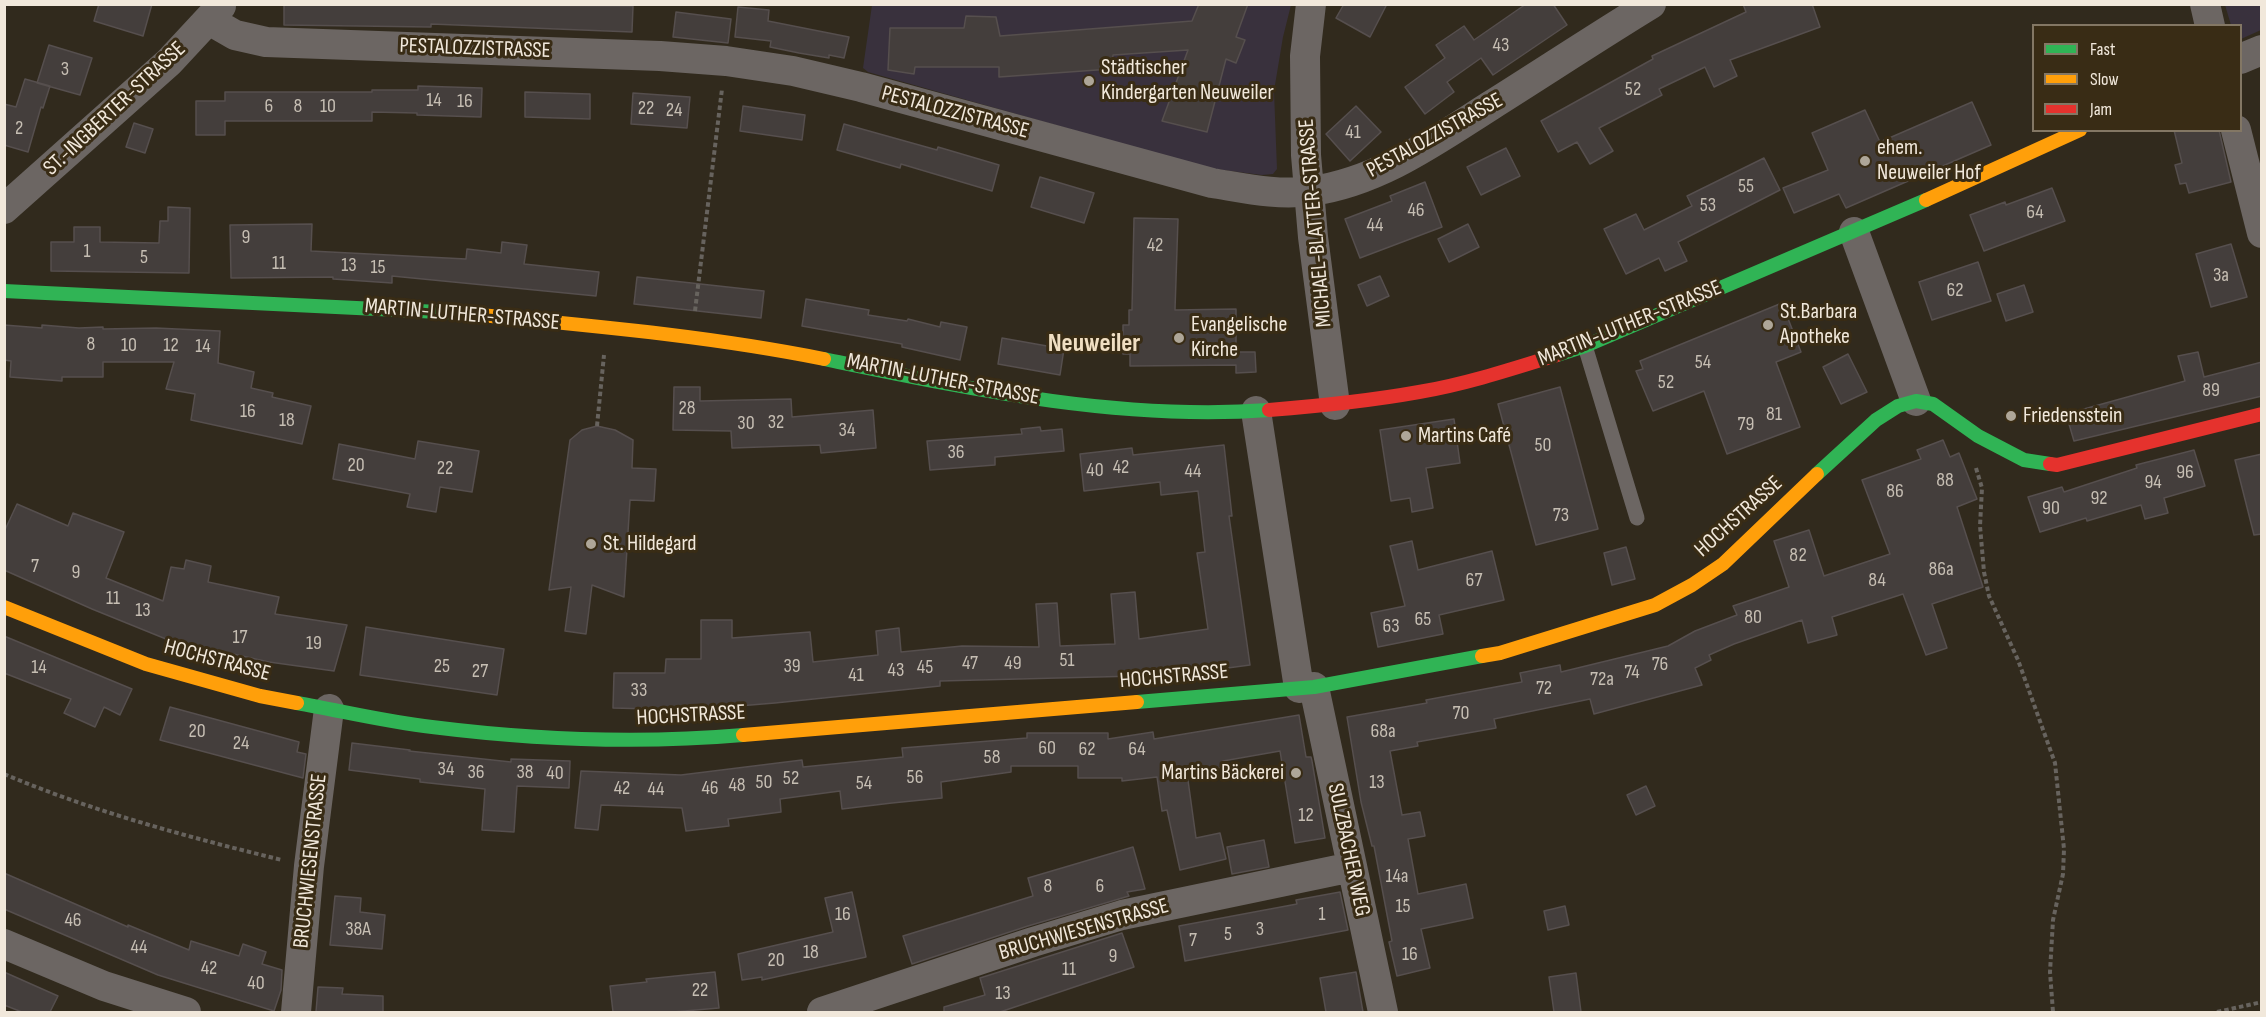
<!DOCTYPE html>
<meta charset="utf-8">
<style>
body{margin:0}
#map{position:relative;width:2266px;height:1017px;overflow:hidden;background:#312a1d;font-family:"Sofia Sans Condensed",sans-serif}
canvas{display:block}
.frame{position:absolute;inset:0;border:6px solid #f1e8db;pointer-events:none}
.legend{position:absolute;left:2032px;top:24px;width:210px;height:108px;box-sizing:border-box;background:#392c15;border:2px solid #837764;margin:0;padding:8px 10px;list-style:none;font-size:18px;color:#f1e8db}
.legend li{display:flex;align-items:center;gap:12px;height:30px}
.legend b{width:30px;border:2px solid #837764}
</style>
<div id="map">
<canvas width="2266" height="1017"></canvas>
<div class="frame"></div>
<ul class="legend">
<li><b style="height:8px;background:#30b455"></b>Fast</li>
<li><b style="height:8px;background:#ff9f0a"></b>Slow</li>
<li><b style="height:8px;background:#e5322d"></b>Jam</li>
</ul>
</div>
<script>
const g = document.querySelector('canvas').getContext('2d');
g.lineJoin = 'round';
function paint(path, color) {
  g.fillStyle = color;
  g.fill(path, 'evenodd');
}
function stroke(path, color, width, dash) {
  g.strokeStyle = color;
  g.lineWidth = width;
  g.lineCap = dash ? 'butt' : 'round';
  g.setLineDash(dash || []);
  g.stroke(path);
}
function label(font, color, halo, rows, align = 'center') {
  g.font = font + ' "Sofia Sans Condensed",sans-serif';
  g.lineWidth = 6;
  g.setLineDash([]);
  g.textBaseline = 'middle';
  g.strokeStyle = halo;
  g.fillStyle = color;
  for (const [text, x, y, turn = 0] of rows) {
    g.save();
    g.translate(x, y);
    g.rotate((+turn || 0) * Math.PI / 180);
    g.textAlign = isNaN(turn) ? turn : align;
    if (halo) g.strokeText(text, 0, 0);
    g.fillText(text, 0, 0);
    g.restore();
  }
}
const education = new Path2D(`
 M872 5H1291L1283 37 1274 91 1277 169 1273 174 1262 175 1207 168 868 72 863 68Z
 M2225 5H2261V30L2241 39 2240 26 2231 25Z`);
const building = new Path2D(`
 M99 4H152L143 36 94 21Z
 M284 4 633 6 632 32 431 24V27L284 25Z
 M1199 4H1248L1236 37 1245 40 1236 63 1226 59 1207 132 1162 121 1188 50 1113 55 1111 69 999 77V67H915L914 74 888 70 890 28H964L966 16 996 17 1000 36 1192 21Z
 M1344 4H1387L1370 37 1336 18Z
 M1526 4H1553L1567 25 1493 75 1481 58 1447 82 1454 92 1425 114 1405 87 1445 58 1436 45 1464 26 1474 40Z
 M1743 4H1812L1820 27 1730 60 1737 76 1714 87 1705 67 1659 89 1662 95 1599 128 1613 151 1590 164 1577 142 1558 152 1541 121 1653 59 1652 56 1746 12Z
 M738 7 769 10 768 21 849 37 844 58 829 55V58L799 53 770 47 771 41 735 37Z
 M676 12 731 19 728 43 673 37Z
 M49 45 92 58 80 95 37 83Z
 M25 79 50 86 43 108 41 107 28 152 4 145V104L16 107Z
 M418 86 482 88 481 117 417 115V113L372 112V121H225V135H196V101H225V92H372V90H418Z
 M525 92 590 94V119L525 117Z
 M633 93 690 97 687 128 631 124Z
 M1972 102 1991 145 1846 208 1839 194 1794 213 1783 188 1828 170 1812 133 1865 110 1880 142Z
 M743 106 805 115 802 140 740 131Z
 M1356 106 1381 132 1350 161 1326 134Z
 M134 123 153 129 145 153 126 147Z
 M844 124 937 150 938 147 999 165 992 191 901 164 900 168 837 150Z
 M2174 130H2219L2231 182 2189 193 2186 183 2180 184 2175 165 2182 163Z
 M1506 148 1520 176 1481 195 1467 167Z
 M1764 158 1780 190 1678 242 1687 261 1665 271 1659 258 1626 274 1604 229 1636 214 1644 230 1692 206 1687 196Z
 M1040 177 1094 193 1084 223 1031 207Z
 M1425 182 1442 227 1360 258 1345 219 1392 201 1390 196Z
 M2052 188 2065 221 1984 251 1970 215 2005 202 2006 205Z
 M168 207 190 208 189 273 51 271V242H74V227H100V242L159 243 160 221H168Z
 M1134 218 1178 219 1175 310 1236 309V352H1255L1256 372 1236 373V365L1130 366V354H1123V325H1129V310H1132Z
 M312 224 311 251 466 259 467 249 501 253 502 242 527 245 524 264 599 272 596 296 392 276V283L333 279V277L231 278 230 225Z
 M1468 224 1479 247 1449 262 1438 239Z
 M2231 244 2247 297 2211 307 2196 254Z
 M1978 262 1991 301 1932 320 1919 282Z
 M1380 276 1389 296 1367 306 1358 285Z
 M637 277 764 291 761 318 634 304Z
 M2024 285 2033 312 2006 321 1997 294Z
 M806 299 869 310 868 315 907 321 908 319 940 327 941 322 967 327 960 360 902 347V344L802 326Z
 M1782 303 1801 352 1776 362 1800 427 1727 454 1704 391 1653 411 1636 371 1643 369 1640 361Z
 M4 325 42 328V325L79 328 103 327V329L156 328 220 331 218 363 254 372 251 388 273 393 272 397 311 406 302 444 191 420 195 394 166 389 174 362H103V377H62V381L10 377 11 361 4 360Z
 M1002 338 1064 349 1060 375 998 364Z
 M2198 352 2204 377 2262 362V396L2074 441 2066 414 2185 381 2178 356Z
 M1848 354 1867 392 1841 404 1823 367Z
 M674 387H700V401L791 399 792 417 873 410 876 448 821 453 820 445 732 448 731 431 673 430Z
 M1560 387 1598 529 1536 545 1498 404Z
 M1454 419 1460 463 1426 468 1433 508 1412 512 1410 498 1391 501 1380 430Z
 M597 426 615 430 633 440 632 468 656 469 654 501 630 500 624 597 592 585 586 634 565 631 571 587 549 590 570 440 582 430Z
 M1040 427 1041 431 1062 429 1064 451 995 457V465L930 470 927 441 1022 434 1021 429Z
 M1943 440 1950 457 1959 453 1977 499 1957 507 1983 587 1932 604 1947 648 1926 655 1903 594 1832 617 1837 635 1808 643 1802 620 1734 644 1709 655 1711 660 1695 668 1702 685 1594 714 1590 699 1494 719 1496 728 1417 742 1418 746 1390 751 1402 815 1420 812 1425 836 1408 839 1418 894 1466 884 1473 918 1421 929 1430 968 1397 976 1389 942 1392 941 1374 846H1372L1361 802 1347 717 1427 703 1426 700 1522 682 1520 673 1560 665 1561 672 1668 646 1695 631 1737 615 1733 606 1789 587 1774 541 1809 530 1824 576 1890 554 1862 480 1921 459 1917 450Z
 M418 441 479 451 472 492 440 487 436 512 407 507 410 494 333 479 339 444 415 459Z
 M1224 445 1232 516H1229L1250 665 1138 680 1137 676 940 681V686L775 703 690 710 613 708 614 673H665L666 659H701V620H732V638L810 632 813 662 878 655 876 631 899 628 901 652 962 646 1039 647 1036 604 1057 603 1060 646 1115 644 1111 594 1135 592 1139 639 1208 629 1197 553 1205 552 1198 491 1161 495 1160 482 1084 491 1080 454 1132 448 1133 455Z
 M2194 450 2205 486 2164 498 2168 513 2145 519 2141 505 2087 521 2086 518 2040 532 2028 497 2062 487 2064 492 2137 468 2136 465Z
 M2262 454V534L2254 535 2235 460Z
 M17 504 68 526 73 513 124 532 106 578 163 601 171 567 184 569 186 560 211 566 208 582 279 597 275 614 347 625 334 671 269 662 166 639 92 609 4 570V532Z
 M1412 541 1418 570 1492 551 1504 600 1439 615 1443 634 1378 647 1371 613 1405 606 1390 546Z
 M1626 547 1635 579 1612 585 1604 553Z
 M366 627 504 649 497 695 360 675Z
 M4 636 132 689 120 715 104 707 95 727 64 713 71 699 4 673Z
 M170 707 299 742 297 752 306 754 303 778 160 740Z
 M1299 715 1306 757H1311L1312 761 1325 838 1295 843 1280 751 1223 761 1224 767 1187 773 1196 838 1220 833 1226 859 1180 870 1167 810 1162 811 1157 777 1122 781V778H1078V766H1011V772L941 782 942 798 892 803 842 809 840 791 780 799 781 812 728 819 729 826 686 831 682 808 601 805 598 830 575 828 581 771 681 775 802 760 803 767 903 757 902 748 1027 738V733H1108V739L1153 732 1154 739Z
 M352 743 410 750 409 751 511 762V759L570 761 569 788 517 786 514 832 482 830 485 789 420 782V779L349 770Z
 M1646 786 1655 806 1636 815 1627 795Z
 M1264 840 1269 867 1232 874 1227 847Z
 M1133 847 1145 889 1127 892 1129 896 1028 926 912 964 903 936 1033 896 1028 878Z
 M4 873 128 927V925L189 950 191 941 239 956 243 944 266 952 262 964 282 970 281 990 274 1011 158 975 4 909Z
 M852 892 866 957 762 980V977L742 980 738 954 833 932 825 898Z
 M1340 892 1348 930 1185 961 1179 926 1297 904 1296 900Z
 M335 896 361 898 360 912 385 915 382 949 330 945Z
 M1565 906 1569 925 1548 930 1544 911Z
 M1122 933 1134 967 1000 1012H944V1007L985 995 980 978Z
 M4 972 58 996 50 1012H22L4 1005Z
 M715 972 719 1008 673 1012H613L610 986 647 982 646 979Z
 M1356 972 1363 1012H1326L1320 978Z
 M1576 973 1581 1012H1554L1549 977Z
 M318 987 343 988 342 994 383 996V1012H316Z`);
const path = new Path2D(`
 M695 311 722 89
 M597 426 604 355
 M1976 468 1982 488 1980 526 1984 572 1989 596 2018 660 2055 763 2064 849 2063 874 2053 920 2050 972 2053 1012
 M4 774C94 812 188 837 282 860
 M2217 1012 2262 1002`);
const lane = new Path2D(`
 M1585 346 1637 518`);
const street = new Path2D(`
 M1311 4 1305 56 1306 155 1313 237 1335 405
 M2205 4 2210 26
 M209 20 235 35 266 42 660 56 726 61 793 71 861 87 1212 183C1244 188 1278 196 1311 191 1378 182 1435 141 1490 106 1544 72 1597 37 1651 4
 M2240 59 2262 50
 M2236 130 2262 233
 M4 209 169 62 221 6
 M1854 232 1916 401
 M1256 411 1299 688
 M1314 687 1383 1012
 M4 944 104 986 186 1012
 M296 1012 309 866 329 709
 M822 1012 1033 942 1122 915 1352 867`);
const fast = new Path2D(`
 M4 291 460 313
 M1557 355 1585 346 1926 200
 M824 359C970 389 1119 421 1269 410
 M1817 474 1876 420 1898 406 1916 401 1933 404 1978 436 2024 460 2050 464
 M1137 702 1314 687 1482 656
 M297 703C342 711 387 722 432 727 536 740 639 744 743 735`);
const slow = new Path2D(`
 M1926 200 2080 130
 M460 313C582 325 704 335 824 359
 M4 607 146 664 260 696 297 703
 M1482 656 1500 653 1655 605 1692 585 1723 564 1817 474
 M743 735 1137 702`);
const jam = new Path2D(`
 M1269 410C1319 406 1369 401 1419 392 1466 384 1512 369 1557 355
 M2050 464 2057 465 2262 414`);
const markers = [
 [1089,81,6,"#aea698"],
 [1865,161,6,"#aea698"],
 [1768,325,6,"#aea698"],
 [1179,338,6,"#aea698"],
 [2011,416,6,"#aea698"],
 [1406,436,6,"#aea698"],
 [591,544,6,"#aea698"],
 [1296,773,6,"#aea698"]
];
const numberNames = [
 ["43",1501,46],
 ["3",65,70],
 ["52",1633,90],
 ["14",434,101],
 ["16",465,102],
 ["6",269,107],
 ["8",298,107],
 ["10",328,107],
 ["22",646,109],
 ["24",674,111],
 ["2",19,129],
 ["41",1353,133],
 ["55",1746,187],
 ["53",1708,206],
 ["46",1416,211],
 ["64",2035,213],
 ["44",1375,226],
 ["9",246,238],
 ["42",1155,246],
 ["1",87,252],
 ["5",144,258],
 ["11",279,264],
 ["13",349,266],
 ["15",378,268],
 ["3a",2221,276],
 ["62",1955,291],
 ["8",91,345],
 ["10",129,346],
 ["12",171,346],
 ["14",203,347],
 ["54",1703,363],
 ["52",1666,383],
 ["89",2211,391],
 ["28",687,409],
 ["16",248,412],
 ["81",1774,415],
 ["18",287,421],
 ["32",776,423],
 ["30",746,424],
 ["79",1746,425],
 ["34",847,431],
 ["50",1543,446],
 ["36",956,453],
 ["20",356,466],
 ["42",1121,468],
 ["22",445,469],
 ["40",1095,471],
 ["44",1193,472],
 ["96",2185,473],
 ["88",1945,481],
 ["94",2153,483],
 ["86",1895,492],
 ["92",2099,499],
 ["90",2051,509],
 ["73",1561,516],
 ["82",1798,556],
 ["7",35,567],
 ["86a",1941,570],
 ["9",76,573],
 ["67",1474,581],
 ["84",1877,581],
 ["11",113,599],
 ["13",143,611],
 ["80",1753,618],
 ["65",1423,620],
 ["63",1391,627],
 ["17",240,638],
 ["19",314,644],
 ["51",1067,661],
 ["47",970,664],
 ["49",1013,664],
 ["76",1660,665],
 ["25",442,667],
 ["39",792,667],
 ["14",39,668],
 ["45",925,668],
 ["43",896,671],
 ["27",480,672],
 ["74",1632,673],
 ["41",856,676],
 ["72a",1602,680],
 ["72",1544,689],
 ["33",639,691],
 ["70",1461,714],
 ["20",197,732],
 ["68a",1383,732],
 ["24",241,744],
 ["60",1047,749],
 ["62",1087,750],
 ["64",1137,750],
 ["58",992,758],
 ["34",446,770],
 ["36",476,773],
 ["38",525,773],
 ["40",555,774],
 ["56",915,778],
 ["52",791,779],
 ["50",764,783],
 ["13",1377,783],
 ["54",864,784],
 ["48",737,786],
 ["42",622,789],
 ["46",710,789],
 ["44",656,790],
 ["12",1306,816],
 ["14a",1397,877],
 ["8",1048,887],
 ["6",1100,887],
 ["15",1403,907],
 ["16",843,915],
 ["1",1322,915],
 ["46",73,921],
 ["38A",358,930],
 ["3",1260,930],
 ["5",1228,935],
 ["7",1193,941],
 ["44",139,948],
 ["18",811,953],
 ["16",1410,955],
 ["9",1113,957],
 ["20",776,961],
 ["42",209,969],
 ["11",1069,970],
 ["40",256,984],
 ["22",700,991],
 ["13",1003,994]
];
const streetNames = [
 ["PESTALOZZISTRASSE",475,49,2],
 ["ST.-INGBERTER-STRASSE",115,109,-43],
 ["PESTALOZZISTRASSE",955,113,15],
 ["PESTALOZZISTRASSE",1435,136,-29],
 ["MICHAEL-BLATTER-STRASSE",1316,223,-95],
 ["MARTIN-LUTHER-STRASSE",462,315,5],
 ["MARTIN-LUTHER-STRASSE",1630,324,-22],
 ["MARTIN-LUTHER-STRASSE",943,380,11],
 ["HOCHSTRASSE",1739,517,-42],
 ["HOCHSTRASSE",217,661,15],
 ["HOCHSTRASSE",1174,677,-5],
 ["HOCHSTRASSE",691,716,-3],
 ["SULZBACHER WEG",1348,850,78],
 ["BRUCHWIESENSTRASSE",311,861,-84],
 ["BRUCHWIESENSTRASSE",1084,930,-16]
];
const poiNames = [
 ["Städtischer",1101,68],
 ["Kindergarten Neuweiler",1101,93],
 ["ehem.",1877,148],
 ["Neuweiler Hof",1877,173],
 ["St.Barbara",1780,312],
 ["Apotheke",1780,337],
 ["Evangelische",1191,325],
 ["Kirche",1191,350],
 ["Friedensstein",2023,416],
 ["Martins Café",1418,436],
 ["St. Hildegard",603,544],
 ["Martins Bäckerei",1284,773,"right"]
];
const quarterNames = [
 ["Neuweiler",1094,344]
];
paint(education, '#39313d');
paint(building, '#443e3c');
stroke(building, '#564f4e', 1.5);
stroke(path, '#67635e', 4, [4.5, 3]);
stroke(lane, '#6c6663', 15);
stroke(street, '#6c6663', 30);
stroke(fast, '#30b455', 14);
stroke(slow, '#ff9f0a', 14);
stroke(jam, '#e5322d', 14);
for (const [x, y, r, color] of markers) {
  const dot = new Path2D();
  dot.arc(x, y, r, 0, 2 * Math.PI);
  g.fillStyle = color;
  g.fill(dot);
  stroke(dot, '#392c15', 2);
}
label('20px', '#c6beb3', null, numberNames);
label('22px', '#f1e8db', '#392c15', streetNames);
label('22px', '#f1e8db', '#392c15', poiNames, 'left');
label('bold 26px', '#f0dfc3', '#392c15', quarterNames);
</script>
